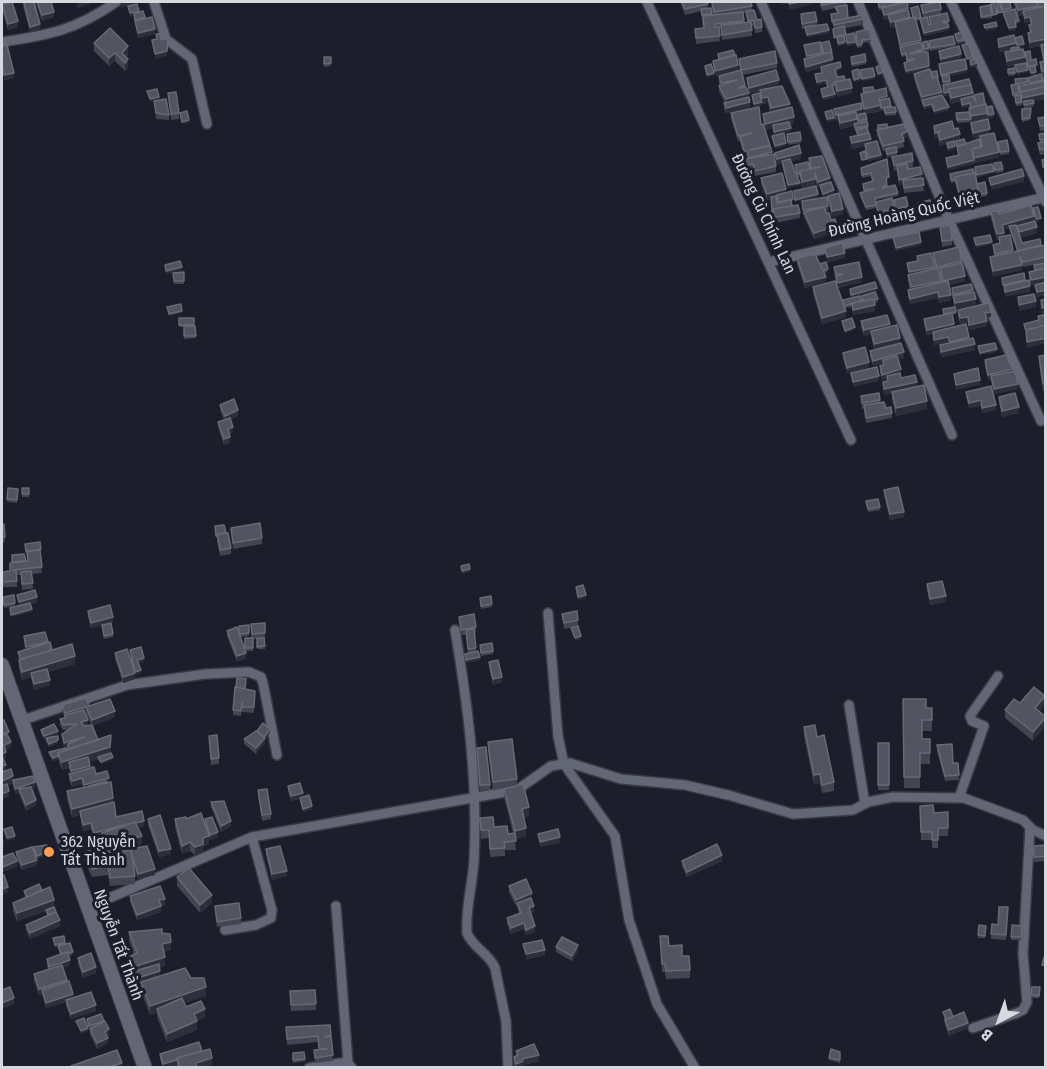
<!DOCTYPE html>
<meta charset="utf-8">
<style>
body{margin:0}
#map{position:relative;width:1047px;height:1069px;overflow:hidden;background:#1c1f2b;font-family:"Fira Sans Condensed",sans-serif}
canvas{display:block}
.frame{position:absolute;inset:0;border:3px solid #d6d8e0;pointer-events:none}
.north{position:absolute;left:969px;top:991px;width:60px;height:60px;-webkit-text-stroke:4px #1c1f2b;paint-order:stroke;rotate:221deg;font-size:16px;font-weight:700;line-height:24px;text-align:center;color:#d6d8e0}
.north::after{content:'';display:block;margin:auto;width:21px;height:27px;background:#d6d8e0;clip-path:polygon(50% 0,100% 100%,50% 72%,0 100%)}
</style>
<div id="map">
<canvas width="1047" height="1069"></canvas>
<div class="frame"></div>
<div class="north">B</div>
</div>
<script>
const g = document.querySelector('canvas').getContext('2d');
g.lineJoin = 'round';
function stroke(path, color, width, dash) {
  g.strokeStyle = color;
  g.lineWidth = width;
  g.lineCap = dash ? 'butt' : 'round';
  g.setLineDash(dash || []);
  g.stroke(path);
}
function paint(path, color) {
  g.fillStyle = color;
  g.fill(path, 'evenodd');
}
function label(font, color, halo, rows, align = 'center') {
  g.font = font + ' "Fira Sans Condensed",sans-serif';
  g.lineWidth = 6;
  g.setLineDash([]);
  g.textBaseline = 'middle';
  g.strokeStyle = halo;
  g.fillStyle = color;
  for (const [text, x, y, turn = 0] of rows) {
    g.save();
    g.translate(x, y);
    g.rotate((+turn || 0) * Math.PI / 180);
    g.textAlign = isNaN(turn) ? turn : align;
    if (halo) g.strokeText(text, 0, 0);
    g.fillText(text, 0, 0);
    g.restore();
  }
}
const minor = new Path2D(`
 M154 2 166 39 192 59 207 124
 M647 2 851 440
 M761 2 952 435
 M858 2 949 220 1041 421
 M951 2 1046 202
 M2 42C49 35 76 30 116 2
 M769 262 1046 197
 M548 613 558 736 564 764 615 836 629 920 657 1004 695 1068
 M455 630C468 706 478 783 474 860 473 883 465 909 467 933 473 948 489 953 495 968L506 1021 508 1068
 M849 705 865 804
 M23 720 127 685 206 674 249 672 261 677 263 683 277 755
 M959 798 984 726 972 721 970 716 998 676
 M336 906 348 1062
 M86 908 252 837 517 790 551 766 570 763 621 779 685 785 728 795 793 814 853 810 868 802 893 797 964 798 1023 820 1033 830 1046 836
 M225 930 256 925 271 918 272 910 252 837
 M973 1028 1017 1013 1023 1010 1027 1002 1023 954 1030 827
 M309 1068 347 1062 352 1068`);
const secondary = new Path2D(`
 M2 665 145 1068`);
const wall = new Path2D(`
 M22 2H34L40 30 30 32Z
 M36 2H51L54 17 42 21Z
 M680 2H707L708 8H711L712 15H713L711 2H751L752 10 762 27V32L755 33 754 26H752V36L722 40 721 29H719L720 41 696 44 695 29 703 28 701 11 685 15ZM743 13H746L748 22 744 23Z
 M819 2H846L848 18 863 19V25L845 28 846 34 856 44 847 46 846 37H844L845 44 838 46 837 39H834L833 32V29H834L833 23 832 24 831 17 837 13 835 8 822 11Z
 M878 2 908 6 910 18H913L911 8 921 18H923L921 5 941 9V14L949 21V23H948L949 30 924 36 920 20 916 21 923 51H924L923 42 929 48V51L925 52 929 69 906 74 904 63 907 62 906 56 902 57 895 27 891 28 888 19 884 20 882 10H879ZM929 17 930 24 929 25 927 18 931 17Z
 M1001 2 1011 10 1019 23 1015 24 1016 30 1009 31 1003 15Z
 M1013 2H1037L1046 5V102L1045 99 1033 101 1034 106 1024 108V103L1022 104V102V105L1016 106 1015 97H1013L1011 85H1015L1027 78 1028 85 1029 84 1028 78 1043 81V76H1042L1040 68V62H1043L1041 46 1030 48 1028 39V33H1030V22L1025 23 1023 15 1018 16Z
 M2 4 18 27 8 30 2 10Z
 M128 6 139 12 145 19 155 34 138 38 134 15 130 16Z
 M980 7 992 15V18L981 19Z
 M801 14 817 21V26L829 33 807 37 805 29H802Z
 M856 32 871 39V42L862 43V47L857 48Z
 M955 34 964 40V42L957 44Z
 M998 39 1016 47H1017L1015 41 1024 46 1019 48 1025 63 1007 67 1005 52 1011 51V50L999 52Z
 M929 41 955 44V46L930 51Z
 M94 43 128 55 126 57 128 68 125 71 115 61 109 66 94 51Z
 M821 43 833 64 841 70 835 72 837 77 845 80 852 93 837 97 835 87H833L835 97 823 100 821 89 827 87 826 83 817 85 815 77V74L822 73 821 68 806 72 804 65V59H806L804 45 822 54H823Z
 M939 51 961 60 967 72 949 76 950 84 973 97 975 100 974 95 985 104 994 117 971 122 957 123 956 113H969V108H971L970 106 962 108 961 101 951 104 949 95 944 96 943 88V85L942 77 941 78 939 67V64L941 63 939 56Z
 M324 57H331V66L324 67Z
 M851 57 866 61V64L852 67Z
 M739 59 777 63V68L742 75 749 98 750 108 726 113 724 109 725 103 719 91V76L740 70Z
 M1008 72 1015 73V75L1008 76Z
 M914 74H931L938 81 942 95 949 110 934 114 932 107 924 109 914 79Z
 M747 78 779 85 763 90 790 108 794 123 790 124 791 131 774 134 773 128 765 130 763 120V114L770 112 768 103 762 104V103V105L754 107 752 95 760 97V91L749 93 747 83Z
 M863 88 874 91 887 98 891 108 896 112V115L885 116V110L866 114 871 143 881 158 868 161 865 146 852 149 850 137 857 135 856 131H855L854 126 840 129 838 120 836 121 834 114V109L864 113 861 99V94L864 93Z
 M168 93 179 113V119L171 120Z
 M154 101 169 115V120L156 119Z
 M1031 108 1030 120 1022 122V109Z
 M731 113 761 125 770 146 772 154 776 166V172L755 176 753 169 747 170 745 159H748L747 156 744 157 740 141H738L731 119Z
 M1046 117V130L1040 131 1038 118Z
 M971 123 990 134 999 157 948 170 946 158 958 155 956 141 954 142 955 149 948 151 947 144 940 146 938 138H935L934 131V126L954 129 960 140 966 144 980 142V137L973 138 971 128Z
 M888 128 908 136 903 139 904 147 897 149V155L887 157 886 151H883L877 135V130Z
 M1046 133V154L1040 155 1038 148V143L1040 142 1039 134Z
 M787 136 801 140V143L788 145Z
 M998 142 1009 151V154L1000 155Z
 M775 153 801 159 791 161 797 176 795 165 809 164V158L830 182 834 193 823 196 820 187H818L815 180V185L802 188 800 177H798L800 185 788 188 782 163 777 165Z
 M892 157 913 161V167L908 168V169L922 178 924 191 904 193 903 184 899 185 897 170 894 171Z
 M994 163 1003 169V172L995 173Z
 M861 168 889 180H886L887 187 898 193V196L875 200 876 208 866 210 860 196V193L864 192 863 184 872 181 871 176 862 178Z
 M950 174 977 186 987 193V196L980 197 978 189V194L959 198 955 182 951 183Z
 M761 178 786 192 793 201 791 202 792 206 800 213V218L775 223 773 214 772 215 771 199 767 200 761 184Z
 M828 196 843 214 832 217 828 201Z
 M894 200 908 208 910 215 881 223 880 217H878L876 208V202L894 209V211H896Z
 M802 201 828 206V211L825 212 826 213 837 232 814 239 804 217V215H803Z
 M991 212 1034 221 1037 233 1020 238 1022 243 1041 245H1046V282L1031 285 1029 277V272L1034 270V265L1038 264 1023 267 1022 265V270L993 277 990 262V257L994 256 993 245 999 244V240H997L991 218ZM1009 228 1017 251 1013 252 1004 236 1003 230Z
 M940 227 952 240V245L942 247Z
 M933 253 962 264 965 281 949 285 951 300 939 303 938 298 910 304 908 295V290H910L908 280 909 275 907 263 917 261V256L936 269 933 259Z
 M797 258 820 264 828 272 825 273 826 282 805 288 797 264Z
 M834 267 862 282 838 288 843 301 851 298 850 289 877 294H876L878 302 875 303V311L853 315 852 307 845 308 846 317 822 324 813 293V287L837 286 834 272Z
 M184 272V284H174L173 273Z
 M1046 282V313L1042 314 1041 300 1045 299V295L1037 297 1035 285Z
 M952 288 973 292 976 304 956 309V314L952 315 954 327 969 339 975 350 941 357 940 345 949 343 948 342 934 345 933 334 927 335 924 325V319L944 315 943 309 954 307Z
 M958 310 991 317 986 318 987 326 969 330 968 322 960 324 958 316Z
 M179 318H194L196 338 184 339V327H179Z
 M861 321 890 327 900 344 904 358 898 359 901 378 917 386 927 409 896 416 892 400V393L884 395 883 382 887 381V379L882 380 880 372V366L883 365V364L873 366 870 357V351L896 345 874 349 871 334 864 336 861 327Z
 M843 353 869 367 847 373 843 358Z
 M1046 355V390L1043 391 1039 364V356Z
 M985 360 1013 371 1018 389 994 394 991 380H988L985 366Z
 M966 392 996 410 982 413 981 406 969 408 966 397Z
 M861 396 880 400V403L892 413V418L866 423 864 408 862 409Z
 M999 397 1019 413 1002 417 999 402Z
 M220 405 238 416 231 419 233 432 229 434 230 443 224 445 218 427V422L224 420 220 410Z
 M8 488 18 489 17 503 7 502Z
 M22 488H29V497H22Z
 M884 490 904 517 890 520 884 495Z
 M866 501 880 507V510L868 512Z
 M2 524 5 537V542L2 543Z
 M231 528 262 538V544L233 549Z
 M215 529 226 533 231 548V554L220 556Z
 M25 544 41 549V552L42 573 32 574 33 589 22 590 21 575H17V587H2V572L10 571V563L28 561Z
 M927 584 946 602 930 605 927 589Z
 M3 597 15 603V606L4 608Z
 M480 598 492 604V607L481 609Z
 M88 611 113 623 109 624 113 634V637L104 639 102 625 91 628 88 617Z
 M562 614 578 620V626L564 629Z
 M459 617 476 627V633H474L476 651 480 660 466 663 465 654 468 653 466 635H461Z
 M251 624 265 633V649H257V639H253V651H245L246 658 237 662 227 636V631L239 633 249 625V636L240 637 245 649V638H251Z
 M24 636 48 643 52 650 75 664 48 672 50 685 34 690 31 677 22 680 19 668 18 652 25 650Z
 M480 645 493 651V654L481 656Z
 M130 650 144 661 138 663 141 673 135 675V674V679L123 683 115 659V653L135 673Z
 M489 662 502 682 493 685 489 668Z
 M245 689 255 691 254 713 242 712V708L241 716 233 715V710Z
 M903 699 926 708H932V731H922V739H930V764H920V788H904Z
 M1020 703 1045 704 1039 711 1033 741 1005 718V710Z
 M62 705 89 706 115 717 92 726 98 740 111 744 110 753 113 759 101 764 98 759 89 762 90 768 109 783 116 817 144 826 138 828 142 844 109 853 130 850 155 875 138 879 132 861 135 876V884L110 886 108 875 92 877 84 860V852L104 848 102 842V836L94 838 91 829 83 831 80 815 72 817 67 799V791L83 788 82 784 72 787 69 780V774H71L69 768 62 770 58 759 53 761 49 755V752L68 750V747L64 748 62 734 68 730H63L60 725V719L65 718 62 711ZM85 712H86L91 725H88Z
 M804 727 817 737 834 782V791L822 793 820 783 814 784 804 736Z
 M41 730 58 734 47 738 58 743 49 747 46 741V738L44 739 41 733Z
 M257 731 270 732 265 739V743L256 754 244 744V739Z
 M209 736 219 758V764L211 765Z
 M488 742 517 779V786L529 816 523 817 526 836 515 839 516 850H505V856L490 857 489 838 481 839 480 818 508 834 513 833 504 797V789L507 788 493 790 488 751Z
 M878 743H889V790H878Z
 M937 745 953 763H958L959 780 945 781 937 751Z
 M477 748 490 785V790L480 791Z
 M13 780 35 788 32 789 36 805 26 811 19 793 15 794Z
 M288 786 303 797 312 809 303 812 300 799 291 801 288 791Z
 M258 790 271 814V819L262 821 258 796Z
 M211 802 231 826 221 832 211 807Z
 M920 806 934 813 948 812V836H938V848H932V840H921Z
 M148 819 171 854 159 857 148 825Z
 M175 819H186L205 824V819L218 837 210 840 209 837V844L203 847V852L195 855 190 851 182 854 175 827Z
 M1046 845V861L1034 862 1033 846Z
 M32 847 50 854 37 858V865L22 870 16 858V852Z
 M266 849 287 876 272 880 266 855Z
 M682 861H722L687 877 682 866Z
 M177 877 212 903 200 913 177 886Z
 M509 886 532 898 531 899 534 912 530 913 535 932 526 935 524 929 511 934 507 924V918L519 914 517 905 516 906 509 892Z
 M42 890 54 908 60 926 30 939 26 930V925L48 916 46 911 17 921 13 911V903L25 898 24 891Z
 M130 896 165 905 161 906V912L137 920 130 902Z
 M215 906 241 918V924L217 927Z
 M1008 907 1006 940 991 939 992 924 998 925Z
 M979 925 986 926 985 938H978Z
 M1012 925 1022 926 1021 940H1011Z
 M129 932 162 933 171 950 164 952 165 966 159 968 160 976 191 978 206 996 184 1003 186 1007 205 1017 197 1021V1030L167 1042 157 1017V1013L150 1015 141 991V983L131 985 128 978V973L129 972 127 967V958L134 955 129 940Z
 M660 936 669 946 682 956 690 970V978L666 979 665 972H662Z
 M53 938 65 944 73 955 68 956 70 965 63 968 67 982 73 998 96 1011 71 1019 66 1006V1002L46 1008 42 994 39 995 34 980V974L48 970 47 965V959L60 955 58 947 55 948Z
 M556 947 578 951 572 961 556 952Z
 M78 958 96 973 83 978 78 964Z
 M1032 987H1040L1039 998H1031Z
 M315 990 316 1010 291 1011 290 991Z
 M943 1012 953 1017 968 1028 949 1036 945 1025Z
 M87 1019 109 1035 107 1036 108 1043 97 1049 90 1034V1029L87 1022Z
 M330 1025 333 1061 315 1063 314 1050H318V1042L287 1045 286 1027Z
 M202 1051 212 1067 209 1068H163L160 1059V1054Z
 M516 1051 539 1061 523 1065V1067L521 1068H515L514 1063V1057L516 1056Z
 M304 1052 305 1061 293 1063V1056Z
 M840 1052V1063L829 1060V1058Z`);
const shadedWall = new Path2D(`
 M77 2H91V4L77 8Z
 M121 2H143L121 8Z
 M781 2H787V4L781 5Z
 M800 2H817V3L789 10V4Z
 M907 2H928L907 6Z
 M1038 6V12L1023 11V15L1018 16V10Z
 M908 8V14L888 15V19L884 20V15Z
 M1011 8V10L1003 12V10Z
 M139 11V13L130 16V13Z
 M54 12V17L42 21V15Z
 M910 17V22H895V27L891 28V22Z
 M1030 17V22L1025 23V18Z
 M18 21V27L8 30V24Z
 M40 24V30L30 32V27Z
 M997 26V29L985 31V28Z
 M949 27V30L924 36V33Z
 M1016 27V30L1009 31V28Z
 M155 29V34L138 38V33Z
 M829 30V33L807 37V35Z
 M1046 39V45L1030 48V42Z
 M921 40V45L900 47V50V45Z
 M856 42V44L847 46V43Z
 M1016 43V48L999 52V47Z
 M1024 44V46L1017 48V45Z
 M128 46V55L122 61V53Z
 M167 51V56L155 59V54Z
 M115 53V61L109 66V58Z
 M822 53V58L807 61V56Z
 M961 54V60L941 65V59Z
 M1025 57V63L1007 67V61Z
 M128 59V68L125 71V63Z
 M833 59V65L806 72V67Z
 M977 63V66L971 68V65Z
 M738 65V70L715 76V71Z
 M929 66V69L906 74V71Z
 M841 67V70L835 72V69Z
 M967 69V72L941 78V75Z
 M1028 70V72L1017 75V72Z
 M883 72V75L878 76V74Z
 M1036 72V75L1031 76V73Z
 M14 73V78L4 81V75Z
 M714 73V76L707 77V75Z
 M875 76V79L862 81V79Z
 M860 78V81L854 82V80Z
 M779 80V85L749 93V88Z
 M826 80V83L817 85V82Z
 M852 88V93L837 97V91Z
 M942 92V98L922 103V97Z
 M949 92V95L944 96V93Z
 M749 93V98L726 105V99Z
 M973 93V99H961V101L951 104V98Z
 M1046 93V99L1022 104V98Z
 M835 94V97L823 100V97Z
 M887 96V101L880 103 879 98Z
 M159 97V99L150 102V99Z
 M768 97V103L762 104V98Z
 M750 102V108L726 113V108Z
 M762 102V105L754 107V104Z
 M970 103V106L962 108V105Z
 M790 104V109L771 113V108Z
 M932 104V107L924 109V106Z
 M881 105 891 106V108L864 114V109Z
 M949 107V110L934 114V111Z
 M862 109V115L838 116V120L836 121V115Z
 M988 113 994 114V117L971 122V116Z
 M794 117V123L773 128V125V128L765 130V124Z
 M834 118V121L827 122V119Z
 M857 119V125L840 129V123Z
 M189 120V123L182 124V122Z
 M791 128V131L774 134V132Z
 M990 129V134L973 138V133Z
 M908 131V136L902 140V134Z
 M941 131 938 133V138H935V133Z
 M960 134V140L940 146V140Z
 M871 139V145L852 149V143Z
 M786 143V146L775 149V146Z
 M955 146V149L948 151V148Z
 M744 151H747V156L744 157Z
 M772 152V158L749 163V158Z
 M999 152V157L974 163V158Z
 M801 153V159L782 163V161V163L777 165V159Z
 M881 155V158L868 161V158Z
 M974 160V163L948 170V167Z
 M994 171V173L976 178V175Z
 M922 174V180H903V184L899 185V180Z
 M1024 176V182L991 190V185Z
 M830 178V184L818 187V182Z
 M815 179V185L802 188V182Z
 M800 183V185L788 188V185Z
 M786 189V195H777V197L767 200V194Z
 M978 189V194L959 198V193Z
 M834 190V193L823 196V194Z
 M818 194V197L795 202V200Z
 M932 207V210L920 213V210Z
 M843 209V214L832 217V211Z
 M910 213V215L881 223V220Z
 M1034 216V222L1010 228 1009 226V228L1002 230V225Z
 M1041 218V220L1036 222V219Z
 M837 226V232L814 239V233Z
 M1037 227V233L1019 238V232Z
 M1004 233V238L997 240V234Z
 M921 242V245L896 251V248Z
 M992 242V244L976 248V245Z
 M845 253V258L827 263V257Z
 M962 261V267L940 268V272H937V267Z
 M1022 265V270L993 277V271Z
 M182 267V270L166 274V271Z
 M935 267V272L909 278V272Z
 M965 276V281L943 286V281Z
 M826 277V282L805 288V282Z
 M862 277V282L837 288V283Z
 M1046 277V282L1031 285V280Z
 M941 281V286L911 293V287Z
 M1030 286V292L1005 297V292Z
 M877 288V294L851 301V295Z
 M1046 290 1045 295 1037 297V292Z
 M938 292V298L910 304V299Z
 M951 295V300L939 303V297Z
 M976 299V304L955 309V303Z
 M1036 301V307L1019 311V305Z
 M875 305V311L853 315V310Z
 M1046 307V313L1042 314V308Z
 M182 311V313L169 316V314Z
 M846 311V317L822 324V318Z
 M991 312V317L985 318V313Z
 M968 317V322L960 324V318Z
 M987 321V326L969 330V325Z
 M890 324V329L871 331V334L864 336V330Z
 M954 324V329L927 335V330Z
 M855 327V330L845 333V331Z
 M948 337V342L934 345V340Z
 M969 337V343L950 347V342Z
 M900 338V344L874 349V344Z
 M1046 338V343L1027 348V342Z
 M975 344V350L941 357V352Z
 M997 349V352L980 355V353Z
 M904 352V358L884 363 883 360V364L873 366V361Z
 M869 362V367L847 373V368Z
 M901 369V375L887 376V379L882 380V375Z
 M1013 369V375L991 376V380H988V375Z
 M879 376V381L853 387V382Z
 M980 380V385L956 390V385Z
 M917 382V388L884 395V389Z
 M1018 384V389L994 394V389Z
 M981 400V406L969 408V403Z
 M927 401V409L896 416V408Z
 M996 405V410L982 413V408Z
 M1019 407V413L1002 417V411Z
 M238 410V416L225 421V416Z
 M233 427V432L228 434V429Z
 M230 437V443L224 445V439Z
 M904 512V517L890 520V514Z
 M470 569V572L462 574V571Z
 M586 595V598L578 600V597Z
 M946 596V602L930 605V599Z
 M37 597V603L19 607V602Z
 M32 609V612L11 617V615Z
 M113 617V623L91 628V623Z
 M581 636V639L575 641V638Z
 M48 642V648L26 652V647Z
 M246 653V658L237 662V656Z
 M75 656V664L32 677 31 673V677L22 680V672Z
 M480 657V660L466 663V660Z
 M144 658V661L137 663V660Z
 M141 670V673L135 675V672Z
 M135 673V679L123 683V677Z
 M502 677V682L493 685V679Z
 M50 680V685L34 690V684Z
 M1045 696V704L1035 716V708Z
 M86 707V712L65 719V713Z
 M115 711V717L92 726V720Z
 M1046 717V726L1033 741V732Z
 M88 720V725L81 728V722Z
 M270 729V732L265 739V743L256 754V748Z
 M58 731V734L44 739V736Z
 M111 735 110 756 98 757V759L70 768 69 762V768L62 770V762Z
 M84 737V742L64 748V743Z
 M58 740V743L49 747V744Z
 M11 742V748L4 750V745Z
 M6 752V758L2 759V754Z
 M58 756V759L53 761V758Z
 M113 757V759L101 764V762Z
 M6 765V770L2 772V766Z
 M90 766V771L71 776V771Z
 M820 774V783L814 784V775Z
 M13 776V784L2 789V781Z
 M82 778V784L72 787V781Z
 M109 778V783L84 790V785Z
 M35 782V788L21 792 19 789V793L15 794V789Z
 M9 791V796L2 800V794Z
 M303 793V798L291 801V796Z
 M113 798V806L80 811V815L72 817V809Z
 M36 800V805L26 811V805Z
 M312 806V809L303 812V809Z
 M529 807V816L522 818V809Z
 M144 821V826L103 836 102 833V836L94 838V833Z
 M231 821V826L221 832V826Z
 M91 823V829L83 831V825Z
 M526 828V836L515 839V831Z
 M218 832V837L210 840V835Z
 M15 836V839L7 841V838Z
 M142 836V844L105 854V846Z
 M209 836V844L203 847V852L195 855V847L203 838Z
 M560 837V843L540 847V842Z
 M2 840H4V845L2 846Z
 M190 842V851L182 854V846Z
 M171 849V854L159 857V851Z
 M50 851V854L37 858V856Z
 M722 855V861L687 877V872Z
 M37 860V865L22 870V865Z
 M17 861V867L3 872V867Z
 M155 869V875L138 879V874Z
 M287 871V876L272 880V874Z
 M8 887V892L2 895V889Z
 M532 893V898L518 905 517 903V905L516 906V900Z
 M212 895V903L200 913V905Z
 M165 899V905L159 906V900Z
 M54 900V908L17 921V913Z
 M161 906V912L137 920V915Z
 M534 906V912L529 914V908Z
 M60 920V926L30 939V933Z
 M524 923V929L511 934V928Z
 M118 924V927L109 930V927Z
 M535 926V932L526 935V930Z
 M171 942V950L162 952V944Z
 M65 943V945L55 948V945Z
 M578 945V951L572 961V956Z
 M545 950V955L526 960V954Z
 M165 957V966L130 976V968Z
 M70 960V965L49 973V967Z
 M96 967V973L83 978V972Z
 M160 971V977L131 985V980Z
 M67 980V986L42 990V994L39 995V989Z
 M206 987V996L158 1012 157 1009V1013L150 1015V1006Z
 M73 994V999L46 1008V1003Z
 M14 998V1004L2 1009V1003Z
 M96 1005V1011L71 1019V1014Z
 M205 1009V1017L194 1022V1014Z
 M197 1021V1030L167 1042V1034Z
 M968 1023V1028L949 1036V1030Z
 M88 1028V1031L81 1034V1031Z
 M109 1029V1035L105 1037V1032Z
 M108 1038V1043L97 1049V1043Z
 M539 1055V1061L523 1065V1067L521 1068H516V1064L522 1059Z
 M212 1058V1067L196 1068V1063Z
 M177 1060V1066L172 1068H163V1064Z
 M122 1063V1068H105Z`);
const building = new Path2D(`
 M12 2 18 21 8 24 2 4Z
 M24 2H34L40 24 30 27Z
 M37 2H51L54 12 42 15Z
 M682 2H707L708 4 685 9Z
 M712 2H751L752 6 714 12Z
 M788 2H800L789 4Z
 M821 2H841L822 5Z
 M878 2H906L888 6 879 7Z
 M907 2 908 8 884 15 882 8Z
 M940 2 941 9 923 13 921 5Z
 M997 2 1000 4 1002 12 998 13Z
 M1001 2H1010L1011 8 1003 10Z
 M1015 2H1037L1038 6 1018 10Z
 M1037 2H1045L1046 8 1044 6 1039 8Z
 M137 4 139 11 130 13 128 6Z
 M991 4H995L997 14 993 15Z
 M847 5 848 18 832 21 831 14 839 13 835 7Z
 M990 5 992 15 981 17 980 7Z
 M918 6 921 17 915 19V17H913L911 8Z
 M1044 6 1046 11V39L1030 42 1028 33 1031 32 1029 25 1032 24 1030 17 1025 18 1023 11Z
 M711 8 712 14 702 15 701 9Z
 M1015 9 1019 21H1015L1016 27 1009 28 1003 12Z
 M754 10 757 20 761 19 762 27 755 28 754 20 748 21 746 11Z
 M908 10 910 17 891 22 888 15Z
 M143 11 145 17 135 20 134 14Z
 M743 12 744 21 715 24V27H719L720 36 696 38 695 29 704 28 703 16Z
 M815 12 817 21 802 24 801 14Z
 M947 13 949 21H943L944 23 947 22 949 27 924 33 920 19 927 17 929 25 931 24 929 17Z
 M862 15 863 19 834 25 833 21Z
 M152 17 155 29 138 33 135 21Z
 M915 17 921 40 900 45 895 22Z
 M751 22 752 30 722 35 721 25Z
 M996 22 997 26 985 28 984 25Z
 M827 24 829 30 807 35 805 27Z
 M844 26 846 34 834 37 833 29Z
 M110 28 128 46 122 53 128 59 125 63 115 53 109 58 94 43Z
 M869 29 871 39 862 40V44L857 45 856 32Z
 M962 32 964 40 957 41 955 34Z
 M854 33 856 42 847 43 846 35Z
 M156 34H160L161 40 168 38 167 51 155 54 152 40 157 39Z
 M1014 35 1016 43 999 47 998 39Z
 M844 36 845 42 838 43 837 37Z
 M953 36 955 44 930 48 929 41Z
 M1022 36 1024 44 1017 45 1015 38Z
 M829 41 832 53 831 52 824 54 821 43Z
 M927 41 929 48 924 49 923 42Z
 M820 42 822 53 807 56 804 45Z
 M921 42 923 49 910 54 923 51 928 53 929 66 906 71 904 63 915 59 907 60 906 53 902 55 900 47Z
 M968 44 973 57 967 59 962 45Z
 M1046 44V60H1044L1041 45Z
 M7 45 14 73 4 75 2 67V47Z
 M959 46 961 54 941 59 939 51Z
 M1019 47V49L1011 51V48Z
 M1023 49 1025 57 1007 61 1005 52Z
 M733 50 735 55 719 59 718 54Z
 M775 51 777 63 741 70 739 59Z
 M1030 51 1031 60 1036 59 1037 65 1028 66 1025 52Z
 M831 52 833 59 806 67 804 59Z
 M865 54 866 61 852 64 851 57Z
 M736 55 738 65 715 71 713 61Z
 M324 57H331V63L324 64Z
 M965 59 967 69 941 75 939 64Z
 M975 59 977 63 971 65 970 60Z
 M1046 61V70L1042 71 1040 62Z
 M840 62 841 67 835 69 837 77 844 76 845 80 835 82V84L832 85 835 94 823 97 821 89 828 87 826 80 817 82 815 74 822 73 821 67Z
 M1026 63 1028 70 1017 72 1015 65Z
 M711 64 714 73 707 75 705 66Z
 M881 65 883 72 878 74 876 67Z
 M1035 66 1036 72 1031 73 1029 67Z
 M873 68 875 76 862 79 860 70Z
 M1014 68 1015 73H1008V69Z
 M858 69 860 78 854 80 852 71Z
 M930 69 933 78 937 77 942 92 922 97 914 74Z
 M741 70 745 85 739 88 746 87 749 93 726 99 719 86 737 80 721 83 719 76Z
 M776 70 779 80 749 88 747 78Z
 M937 71 938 78 937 77 933 78 931 72Z
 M1041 74 1043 80 1030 83 1028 78Z
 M949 75 950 81 943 82 942 76Z
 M1027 78 1028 82 1016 84 1015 79Z
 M850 79 852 88 837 91 835 82Z
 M969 79 971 85 949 89V92L944 93 943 85Z
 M1045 81 1046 86 1021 92V93L1019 86Z
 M1018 84 1019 93 1013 95 1011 85Z
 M971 85 973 93 951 98 949 89Z
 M782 86 790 104 771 108 768 97 762 98 760 90Z
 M1046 86V93L1022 98 1021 92Z
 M873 87 874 91 864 93 863 88Z
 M886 88 887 96 879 98 881 105 864 109 861 94Z
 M157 89 159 97 150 99 147 91Z
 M176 92 179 113 171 114 168 93Z
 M759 93 762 102 754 104 752 95Z
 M983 93 985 104 971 108 970 103 962 105 961 99 973 96 976 102 974 95Z
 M942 95 949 107 934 111 932 104 924 106 922 100Z
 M1020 95 1022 102 1016 103 1015 96Z
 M749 97 750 102 726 108 724 103Z
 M889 98 891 106 881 108 880 100Z
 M166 99 169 115 156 113 154 101Z
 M1033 100 1034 103 1024 105V101Z
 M861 103 862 109 836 115 834 109Z
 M986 104 988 113 971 116 969 108Z
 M992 106 994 114 988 115 986 107Z
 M759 107 761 125 763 124 770 145 750 150 770 146 772 152 749 158 747 151H744L740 137 752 133 738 136 731 113Z
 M792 107 794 117 765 124 763 114Z
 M895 107 896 112 885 113 884 108Z
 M1031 108 1030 118 1022 119V109Z
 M832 110 834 118 827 119 825 112Z
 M187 111 189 120 182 122 180 113Z
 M856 112 857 119 840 123 838 116Z
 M969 112 971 119 957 120 956 113Z
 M865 113 867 119 858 121 857 115Z
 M1046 117V125L1040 126 1038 118Z
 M988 119 990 129 973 133 971 123Z
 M867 121 868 126 855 128 854 124Z
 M952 121 954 129 958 128 960 134 940 140 938 133 941 131 935 133 934 126Z
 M789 122 791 128 774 132 773 125Z
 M887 124 888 128 878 129V125Z
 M903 124 908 131 902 134 904 141 883 146 877 130Z
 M867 127 868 133 858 135 856 130Z
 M800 132 801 140 788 142 787 134Z
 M784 133 786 143 775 146 772 136Z
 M869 133 871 139 852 143 850 137Z
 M994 133 999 152 974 158 972 149 982 146 980 136Z
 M1046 133V139L1040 140 1039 134Z
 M964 139 966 144 957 146 956 141Z
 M979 139 981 147 972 149 974 160 948 167 946 158 959 155 957 147Z
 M1007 140 1009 151 1000 152 998 142Z
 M877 141 881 155 868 158 865 144Z
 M954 141 955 146 948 148 947 143Z
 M1046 141V148L1040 150 1038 143Z
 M799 145 801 153 777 159 775 153Z
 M896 147 897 152 887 154 886 149Z
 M865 151 867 159 862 160 860 153Z
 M912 153 913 161 894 165 892 157Z
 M774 154 776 166 755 171 753 164 747 165 745 159Z
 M822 156 830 178 818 182 815 173V179L802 182 800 171 820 167 811 168 809 158Z
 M790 159 800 183 788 185 782 161Z
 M887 159 889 177 886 178 887 185 882 188 895 185 898 193 875 198 876 205 866 207 860 193 874 189 864 190 863 184 873 181 871 173 862 175 861 168Z
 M1046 159V167H1043L1042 160Z
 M808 162 810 169 800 171V174H798L795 165Z
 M1001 162 1003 169 995 170 994 163Z
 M907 164 908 169 920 167 922 174 899 180 897 166Z
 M992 164 994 171 976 175 975 167Z
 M973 169 974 173 955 177V180H951L950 174Z
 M1022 169 1024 176 991 185 989 178Z
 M782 173 786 189 767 194 761 178Z
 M975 173 978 189 959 193 955 177Z
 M923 178 924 185 904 188 903 180Z
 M831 182 834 190 823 194 820 185Z
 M985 182 987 193 980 194 977 184Z
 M816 186 818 194 795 200 794 191Z
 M792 191 793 199 779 202 777 195Z
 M839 193 843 209 832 211 828 196Z
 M776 196 777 203 791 200 792 206 773 209 774 211 772 212 771 197Z
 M827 197 828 206 803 210 802 201Z
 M906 197 908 206 896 209 894 200Z
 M892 198 894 209 878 212 876 202Z
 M930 200 932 207 920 210 918 203Z
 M798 205 800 213 775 217 773 209Z
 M1031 205 1034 216 1002 225 1004 233 997 234 991 212 998 211 999 214Z
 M824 207 826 213H829L831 220 835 219 837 226 814 233 804 212Z
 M908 207 910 213 881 220 880 216Z
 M1038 207 1041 218 1036 219 1033 208Z
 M1035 221 1037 227 1019 232 1017 226Z
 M950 225 952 240 942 241 940 227Z
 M1016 225 1022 243 1040 239 1041 245 1018 251 1009 226Z
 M919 232 921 242 896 248 893 237Z
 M990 235 992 242 976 245 974 238Z
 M1010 235 1013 250 995 254 993 245 1000 243 999 237Z
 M842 243 845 253 827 257 825 248Z
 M1046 245V257L1023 262 1020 257 1022 265 993 271 990 257Z
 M959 247 962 261 937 267 933 253Z
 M931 253 935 267 909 272 907 263 918 261 917 256Z
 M815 254 826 277 805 282 797 258Z
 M180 261 182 267 166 271 165 265Z
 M826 262 828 269 823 271 820 264Z
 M859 262 862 277 837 283 836 276 843 274H836L834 267Z
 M962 263 965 276 943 281 940 268Z
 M1046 263V268L1035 270 1034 265Z
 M938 268 941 281 911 287 908 275Z
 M1046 268V277L1031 280 1029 272Z
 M184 272V281H174L173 273Z
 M1024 273 1025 280 1003 285 1002 278Z
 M1029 280 1030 286 1005 292 1004 286Z
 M835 281 846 311 822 318 813 287Z
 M948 281 951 295 939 297 938 292 910 299 908 290Z
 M875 282 877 288 851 295 850 289Z
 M1046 282V290L1037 292 1035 285Z
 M971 284 973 290 953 295 952 288Z
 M875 292 878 299 874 300V299L863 301 862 296Z
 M974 292 976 299 955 303 953 296Z
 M1034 294 1036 301 1019 305 1018 297Z
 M860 296 861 301 844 306 843 300Z
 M874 299 875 305 853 310 852 303Z
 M1046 299V307L1042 308 1041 300Z
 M989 303 991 312 985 313 987 321 969 325 968 317 960 318 958 310Z
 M181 304 182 311 169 314 167 307Z
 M955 307 956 312 944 314 943 309Z
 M952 313 954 324 927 330 924 319Z
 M887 315 890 324 864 330 861 321Z
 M1044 315 1046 325 1026 330V331L1024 324 1039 320 1038 316Z
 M179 318H194V325H179Z
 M852 318 855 327 845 331 842 321Z
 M966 324 969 337 950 342 948 337 934 340 933 332Z
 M897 325 900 338 874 344 871 331Z
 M1046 325V338L1027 342 1026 330Z
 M184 326H195L196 336H184Z
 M973 338 975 344 941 352 940 345Z
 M901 343 904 352 873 361 870 351Z
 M995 343 997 349 980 353 978 346Z
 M865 347 869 362 847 368 843 353Z
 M1006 355 1013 369 988 375 985 360Z
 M1046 355V382L1043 383 1039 356Z
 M897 356 901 369 882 375 880 366 884 365 883 360Z
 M877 367 879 376 853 382 851 373Z
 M978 368 980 380 956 385 954 374Z
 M1015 371 1018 384 994 389 991 376Z
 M900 373 901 378 915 375 917 382 884 389 883 382 888 381 887 376Z
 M924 385 927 401 896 408 892 392Z
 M991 386 996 405 982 408 981 400 969 403 966 392Z
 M879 393 880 400 862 403 861 396Z
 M1015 393 1019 407 1002 411 999 397Z
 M234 399 238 410 225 416 220 405Z
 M884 402 886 408 891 407 892 413 866 418 864 405Z
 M230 418 233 427 228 429 230 437 224 439 218 422Z
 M898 487 904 512 890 514 884 490Z
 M8 488 18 489 17 500 7 499Z
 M22 488H29V494H22Z
 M878 499 880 507 868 509 866 501Z
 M260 523 262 538 233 543 231 528Z
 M2 524H4L5 537H2Z
 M224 525 226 533 217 534 218 536H216L215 526Z
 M228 533 231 548 220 550 217 534Z
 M40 542 41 549 26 552 25 544Z
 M40 550 42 567 13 570 16 571 17 581 2 582V572L10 571V563L28 561 27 551Z
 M24 554 26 561 12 562V555Z
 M469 564 470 569 462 571 461 566Z
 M31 571 33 583 22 584 21 572Z
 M942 581 946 596 930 599 927 584Z
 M583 585 586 595 578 597 576 587Z
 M35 590 37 597 19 602 17 595Z
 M14 595 15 603 4 605 3 597Z
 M491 596 492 604 481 606 480 598Z
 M30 603 32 609 11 615 10 608Z
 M110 605 113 617 91 623 88 611Z
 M577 611 578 620 564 623 562 614Z
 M474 614 476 627 461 630 459 617Z
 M111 623 113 634 104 636 102 625Z
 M265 623V633L252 634 251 624Z
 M249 625V633L239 634V626Z
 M578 626 581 636 575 638 571 628Z
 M237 627 246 653 237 656 227 631Z
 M474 629 476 648 468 649 466 630Z
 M45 632 48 642 26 647 24 636Z
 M245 638H253V648H245Z
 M257 638H264L265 646 257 647Z
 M50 642 52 650 21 659 18 652Z
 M492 643 493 651 481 653 480 645Z
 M72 644 75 656 22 672 19 660Z
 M141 647 144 658 137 660 141 670 135 672 130 650Z
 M127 649 135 673 123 677 115 653Z
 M478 651 480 657 466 660 465 654Z
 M498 660 502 677 493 679 489 662Z
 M47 669 50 680 34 684 31 673Z
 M237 678 246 679 245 689 236 687Z
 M235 687 255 691 254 707H242V702L241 711 233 710Z
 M1034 687 1045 696 1035 708 1046 717 1033 732 1005 710 1014 699 1020 703Z
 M86 698 89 706 110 699 115 711 92 720 86 707 65 713 62 705Z
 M903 699H926V708H932V720H922V739H930V753H920V777H904Z
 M84 710 88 720 81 722 84 726 92 725 98 740 68 749V744L84 737 64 743 62 734 77 724 63 725 60 719 65 718V715Z
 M4 720 9 732 2 734V721Z
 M263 723 270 729 264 737 257 731Z
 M54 724 58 731 44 736 41 730Z
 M815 725 817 737 824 735 834 782 822 785 820 774 814 775 804 727Z
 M256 731 265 738 256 748 244 739Z
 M7 734 11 742 4 745 6 752 2 754V735Z
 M111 735 110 747 62 762 58 753Z
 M217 735 219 758 211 759 209 736Z
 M58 736V740L49 744 46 738Z
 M512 739 517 779 493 782 488 742Z
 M878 743H889V785H878Z
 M952 744 953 763H958L959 775 945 776 937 745Z
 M486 747 490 785H480L477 748Z
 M66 748V750L58 753V756L53 758 49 752Z
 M111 753 113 757 101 762 98 757Z
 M88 757 90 766 71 771 69 762Z
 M3 758 6 765 2 766V759Z
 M94 767 96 774 107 771 109 778 84 785 82 778 72 781 69 774Z
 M11 769 13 776 2 781V772Z
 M33 776 35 782 15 789 13 780Z
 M106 781 107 783 89 786Z
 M111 782 113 798 72 809 67 791Z
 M300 783 303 793 291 796 288 786Z
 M7 784 9 791 2 794V786Z
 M523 784 529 807 522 809 526 828 515 831 504 789Z
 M31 787 36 800 26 805 19 789Z
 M267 789 271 814 262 815 258 790Z
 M309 795 312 806 303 809 300 798Z
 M224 801 231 821 221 826 211 802Z
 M114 802 116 817 142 811 144 821 136 823 135 822 125 825 94 833 91 823 83 825 80 811Z
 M933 805 934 813 948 812V828H938V840H932V832H921L920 806Z
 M201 813 209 836 203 838V844L195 847 190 842 182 846 175 819 186 817V819Z
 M160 815 171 849 159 851 148 819Z
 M212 817 218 832 210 835 205 819Z
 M493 817 494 827 507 826 508 834 515 833 516 841 504 842 505 848 490 849 489 830H481L480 818Z
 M135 822 142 836 105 846 102 833Z
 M12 827 15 836 7 838 4 829Z
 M558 829 560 837 540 842 538 834Z
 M717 844 722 855 687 872 682 861Z
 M47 845 50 851 37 856 33 847Z
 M1046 845V856L1034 857 1033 846Z
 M147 846 155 869 138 874 130 849Z
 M280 846 287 871 272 874 266 849Z
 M32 847 37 860 22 865 16 852Z
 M109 847V853L131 850 135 876 110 878 108 866 92 869 84 852Z
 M13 853 17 861 3 867 2 862V857Z
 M189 868 212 895 200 905 177 877Z
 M2 875H4L8 887 2 889Z
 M526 879 532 893 516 900 509 886Z
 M39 884 42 890 27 897 24 891Z
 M160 886 165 899 159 900 161 906 137 915 130 896Z
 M50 887 54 900 17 913 13 903Z
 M531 898 534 906 529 908 535 926 526 930 524 923 511 928 507 918 521 913 517 903Z
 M239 903 241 918 217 922 215 906Z
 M54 907 56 912 48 915 46 910Z
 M999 907H1008L1006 935 991 934 992 924 998 925Z
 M56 912 60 920 30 933 26 925Z
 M117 918 118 924 109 927 106 919Z
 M979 925 986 926 985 936 978 935Z
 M1012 925 1022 926 1021 937H1011Z
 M162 929V933L170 934 171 942 162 944 165 957 130 968 127 958 137 953 129 932Z
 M64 936 65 943 55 945 53 938Z
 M660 936H668L669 946 682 945V956H689L690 970 666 971 665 964H662Z
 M562 937 578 945 572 956 556 947Z
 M542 940 545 950 526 954 523 944Z
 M70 943 73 952 68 953 67 952 61 954 58 946Z
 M67 952 70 960 49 967 47 959Z
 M91 953 96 967 83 972 78 958Z
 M1044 957H1046V966L1042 965Z
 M159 964 160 971 131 980 128 973Z
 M62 965 67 980 39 989 34 974Z
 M185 968 191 978H204L206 987 150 1006 141 982Z
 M69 981 73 994 46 1003 42 990Z
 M10 987 14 998 2 1003V990Z
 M1032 987H1040L1039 996 1031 995Z
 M315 990 316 1004 291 1005 290 991Z
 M91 992 96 1005 71 1014 66 1000Z
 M182 998 186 1007 201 1001 205 1009 194 1014 197 1021 167 1034 157 1009Z
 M950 1009 953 1017 946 1019 943 1012Z
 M964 1012 968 1023 949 1030 945 1020Z
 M101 1014 104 1021 89 1026 87 1019Z
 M84 1018 88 1028 81 1031 76 1021Z
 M105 1021 109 1029 105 1032 108 1038 97 1043 90 1029Z
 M330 1025 331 1035 325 1037 331 1036 333 1055 315 1058 314 1050 327 1049 319 1048 318 1036 287 1039 286 1027Z
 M199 1042 202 1051 177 1058V1060L163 1064 160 1054Z
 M534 1044 539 1055 522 1059 523 1061 516 1064 514 1057 518 1055 516 1051Z
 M210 1049 212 1058 196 1063 197 1068H173L179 1066 177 1058Z
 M831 1049 840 1052V1060L829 1058Z
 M117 1050 122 1063 105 1068H72L71 1066Z
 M304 1052 305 1059 293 1060V1053Z`);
const markers = [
 [49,852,6,"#fb9e51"]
];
const streetNames = [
 ["Đường Cù Chính Lan",763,214,65],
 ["Đường Hoàng Quốc Việt",904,215,-13],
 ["Nguyễn Tất Thành",118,945,70]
];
const poiNames = [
 ["362 Nguyễn",61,843],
 ["Tất Thành",61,861]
];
stroke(minor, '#393b44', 12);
stroke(secondary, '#393b44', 16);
stroke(minor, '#636675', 9);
stroke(secondary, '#636675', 14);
paint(wall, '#424552');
paint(shadedWall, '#2c2f3c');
paint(building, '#525561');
stroke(building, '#676975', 1.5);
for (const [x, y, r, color] of markers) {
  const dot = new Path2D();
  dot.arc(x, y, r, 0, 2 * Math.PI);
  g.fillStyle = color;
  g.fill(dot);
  stroke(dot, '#1c1f2b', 2);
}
label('16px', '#d6d8e0', '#1c1f2b', streetNames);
label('16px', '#d6d8e0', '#1c1f2b', poiNames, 'left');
</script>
